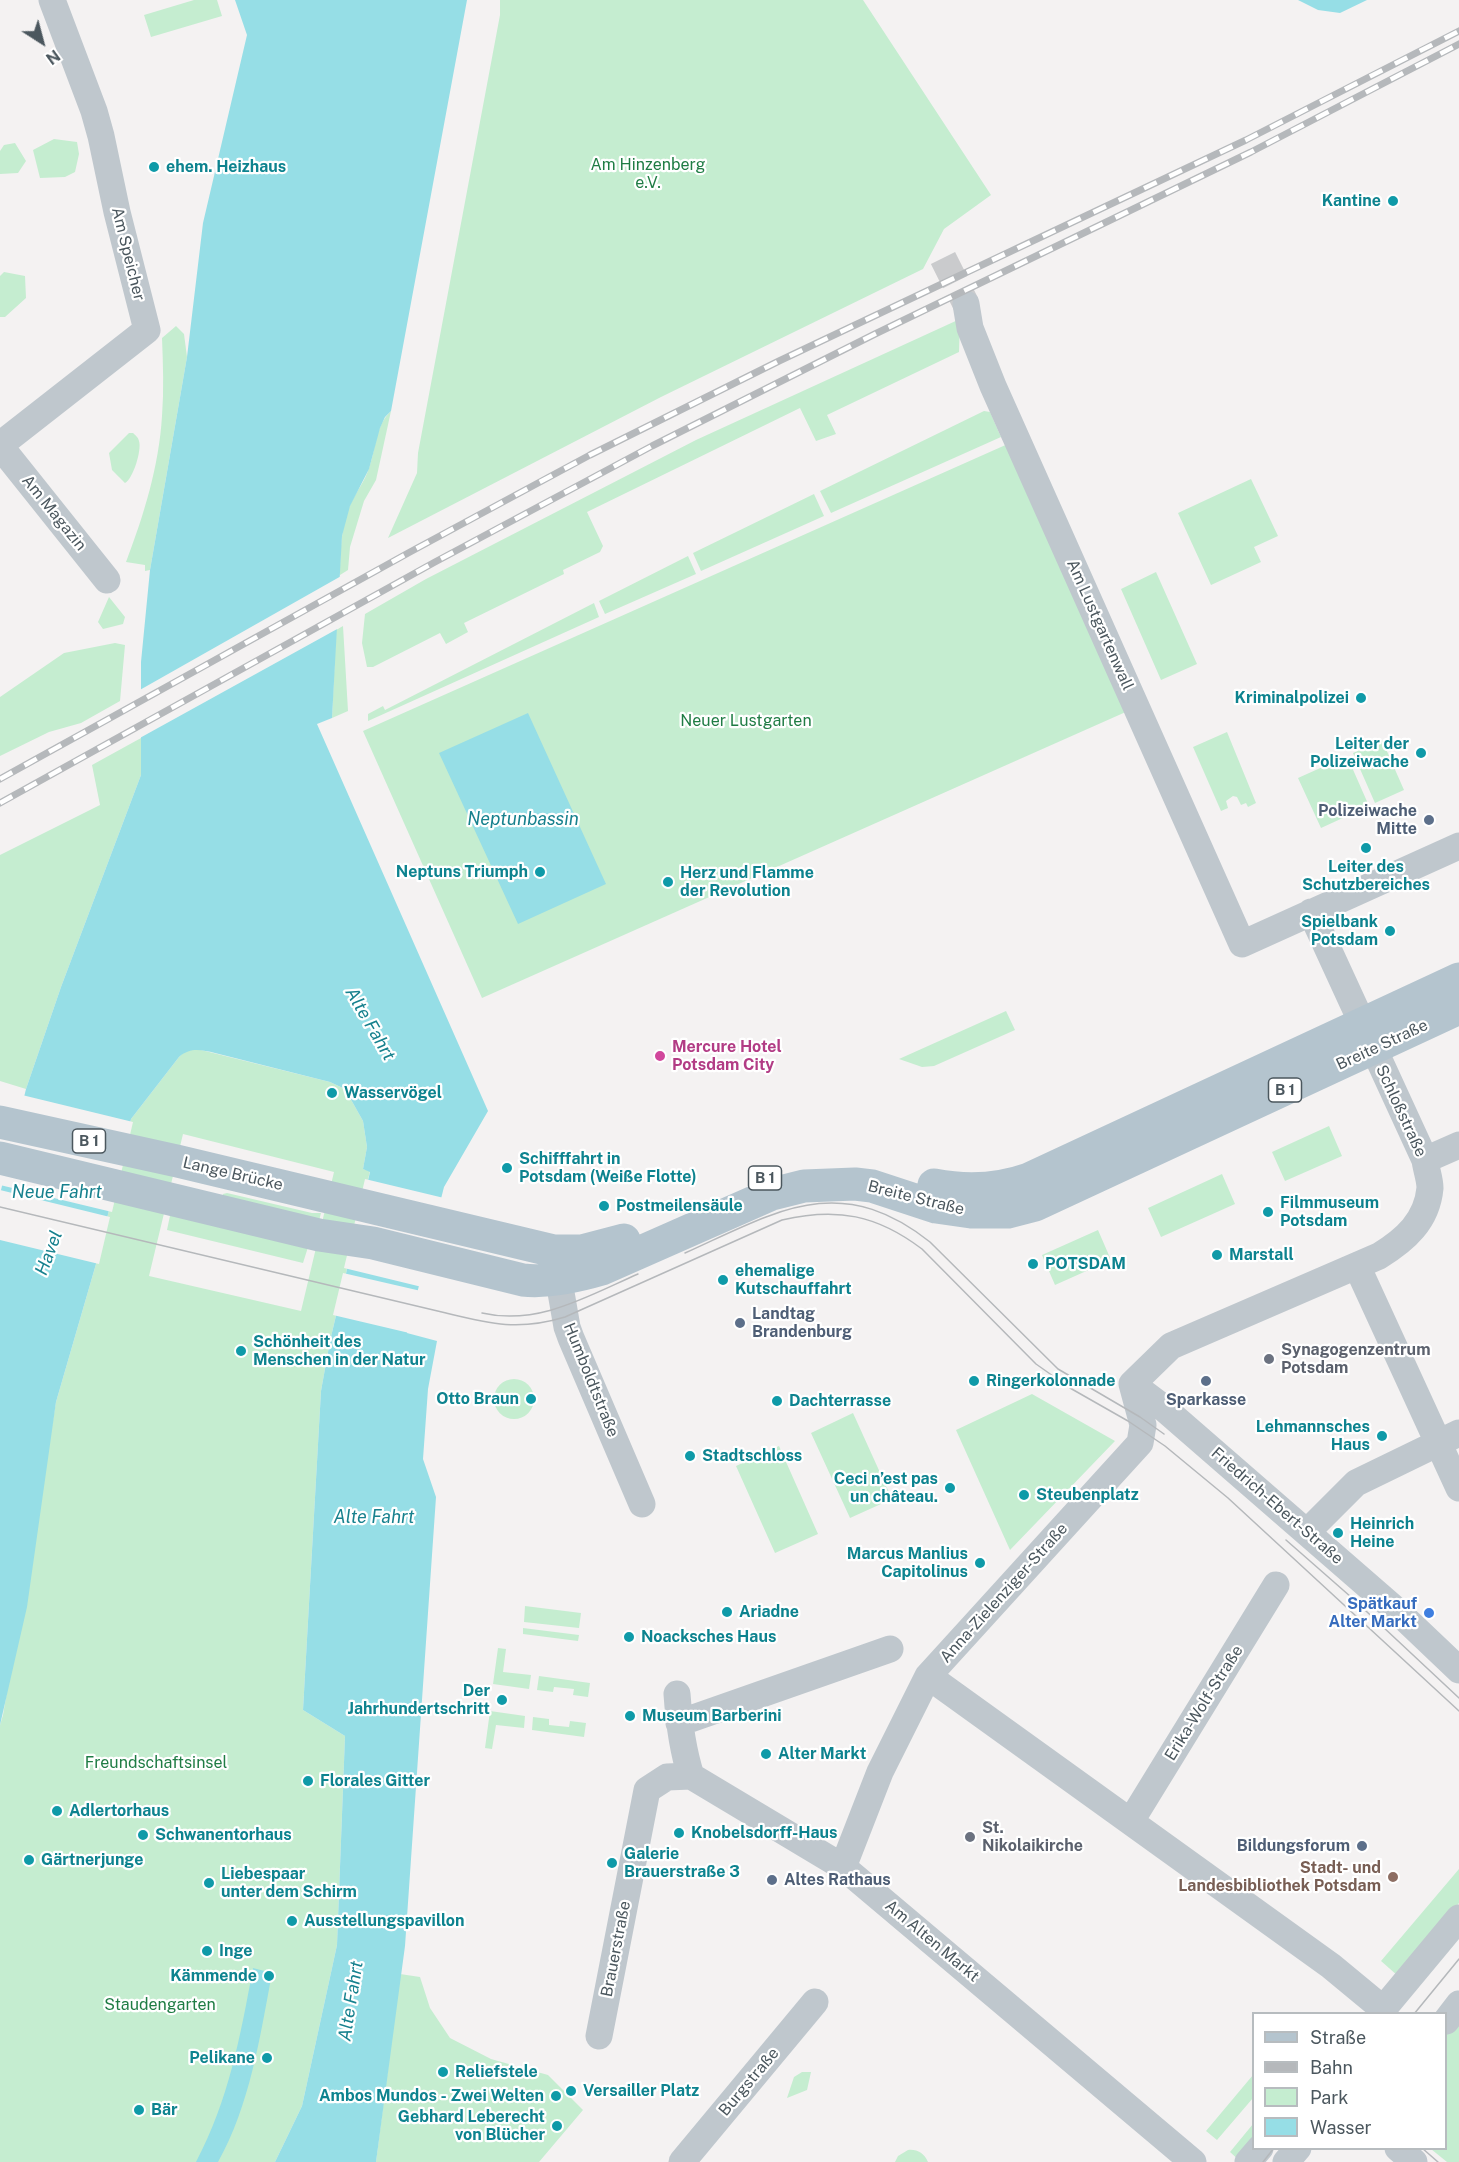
<!DOCTYPE html>
<meta charset="utf-8">
<style>
body{margin:0}
#map{position:relative;width:1459px;height:2162px;overflow:hidden;background:#f4f2f2;font-family:"Public Sans",sans-serif}
canvas{display:block}
.legend{position:absolute;left:1252px;top:2012px;width:195px;height:138px;box-sizing:border-box;background:#fff;border:2px solid #b7bcbf;margin:0;padding:8px 10px;list-style:none;font-size:18px;color:#4b575e}
.legend li{display:flex;align-items:center;gap:12px;height:30px}
.legend b{width:30px;border:2px solid #b7bcbf}
.north{position:absolute;left:12px;top:12px;width:60px;height:60px;-webkit-text-stroke:4px #fff;paint-order:stroke;rotate:144deg;font-size:16px;font-weight:700;line-height:24px;text-align:center;color:#4b575e}
.north::after{content:'';display:block;margin:auto;width:21px;height:27px;background:#4b575e;clip-path:polygon(50% 0,100% 100%,50% 72%,0 100%)}
</style>
<div id="map">
<canvas width="1459" height="2162"></canvas>
<ul class="legend">
<li><b style="height:8px;background:#b4c4ce"></b>Straße</li>
<li><b style="height:8px;background:#b5b8bb"></b>Bahn</li>
<li><b style="height:16px;background:#c5edd0"></b>Park</li>
<li><b style="height:16px;background:#96dee6"></b>Wasser</li>
</ul>
<div class="north">N</div>
</div>
<script>
const g = document.querySelector('canvas').getContext('2d');
g.lineJoin = 'round';
function paint(path, color) {
  g.fillStyle = color;
  g.fill(path, 'evenodd');
}
function stroke(path, color, width, dash) {
  g.strokeStyle = color;
  g.lineWidth = width;
  g.lineCap = dash ? 'butt' : 'round';
  g.setLineDash(dash || []);
  g.stroke(path);
}
function label(font, color, halo, rows, align = 'center') {
  g.font = font + ' "Public Sans",sans-serif';
  g.lineWidth = 4.5;
  g.setLineDash([]);
  g.textBaseline = 'middle';
  g.strokeStyle = halo;
  g.fillStyle = color;
  for (const [text, x, y, turn = 0] of rows) {
    g.save();
    g.translate(x, y);
    g.rotate((+turn || 0) * Math.PI / 180);
    g.textAlign = isNaN(turn) ? turn : align;
    if (halo) g.strokeText(text, 0, 0);
    g.fillText(text, 0, 0);
    g.restore();
  }
}
const green = new Path2D(`
 M194 0H217L222 16 151 37 144 15Z
 M500 0H863L991 195 944 229 923 269 661 397 388 538 417 473 418 453 500 15Z
 M54 139 77 142 79 154 75 172 65 177 40 178 33 150Z
 M15 143 26 161 18 173 0 174V151L4 145Z
 M4 272 25 276 26 298 5 317H0V276Z
 M960 319 959 352 827 415 836 434 816 441 800 408 587 512 603 546 600 552 563 570 564 574 464 623 468 632 446 644 440 633 373 667H367L362 643 365 614 426 579 696 440Z
 M176 326 184 334 187 357 150 570 145 571V565L126 562C144 515 159 466 162 416 164 390 163 364 162 338Z
 M391 411 376 480 364 501 350 547 348 570 340 575C340 552 341 526 350 505 356 492 365 481 369 468 376 449 375 426 391 411Z
 M984 411 990 412 1001 437 831 513 820 491Z
 M129 433H133C136 436 138 437 139 441 142 450 133 479 125 483L112 470 109 453Z
 M1010 443 1128 711 482 998 363 731Z
 M1251 479 1278 536 1254 547 1261 562 1211 585 1178 513Z
 M814 494 824 516 701 571 693 553Z
 M688 556 696 574 605 614 599 601Z
 M1156 572 1197 664 1161 680 1121 589Z
 M109 597 125 617 123 624 103 629 98 622Z
 M594 603 599 617 368 721V714L383 706 385 710Z
 M343 626 348 711 332 718 336 630Z
 M115 643 125 645 120 701 81 723 49 732 0 756V697L64 653Z
 M1227 732 1256 803 1248 807 1246 803 1241 805 1237 797 1233 796 1226 801 1228 808 1221 811 1193 747Z
 M141 738V775L61 987 26 1089 0 1081V855L100 805 92 765Z
 M1382 740 1404 790 1375 803 1353 753Z
 M1347 756 1369 806 1321 828 1298 778Z
 M1006 1011 1015 1030 934 1066 922 1067 899 1059Z
 M197 1049 330 1082 345 1089 363 1121 367 1147 363 1169 370 1171 330 1341 321 1391 303 1710 345 1736 337 1945 302 2106 275 2162H0V1725L3 1715 56 1402 96 1264 131 1119 179 1057 186 1050ZM183 1134 334 1172 301 1311 149 1276Z
 M1329 1126 1342 1156 1285 1181 1272 1152Z
 M1222 1174 1235 1204 1161 1237 1148 1208Z
 M227 1193 312 1213H321L319 1221 222 1199 223 1194Z
 M171 1211 309 1244 303 1263 167 1230Z
 M1098 1230 1111 1260 1055 1285 1042 1255Z
 M494 1399a20 20 0 1 1 40 0a20 20 0 1 1-40 0Z
 M1032 1394 1115 1441 1010 1550 956 1430Z
 M853 1413 892 1499 850 1518 811 1433Z
 M779 1446 818 1534 775 1553 736 1466Z
 M525 1606 581 1613 579 1628 524 1622Z
 M523 1628 579 1635 578 1641 523 1634Z
 M498 1648 506 1649 503 1672 531 1675 529 1689 493 1684Z
 M539 1676 590 1683 588 1697 573 1695 574 1689 554 1687 553 1692 537 1690Z
 M490 1711 525 1716 524 1728 496 1725 492 1749 485 1748Z
 M533 1717 549 1719V1725L569 1727 570 1721 586 1723 584 1737 532 1730Z
 M1459 1869V1903L1398 1976 1381 1961Z
 M400 1974 420 1977 430 2008 450 2038 491 2059 548 2075 583 2110 539 2162H376Z
 M1459 2017V2162H1447L1431 2149 1446 2148V2033Z
 M802 2072H811L807 2090 787 2098 794 2077Z
 M1253 2075V2098L1217 2140 1206 2131Z
 M1253 2124V2145L1240 2161 1230 2152Z
 M908 2150C917 2149 924 2153 928 2162H895L898 2156Z`);
const water = new Path2D(`
 M235 0H467L391 411 385 417 380 428 369 469 350 506 342 536 332 718 317 724 488 1111 444 1187 407 1333 437 1341 428 1389 423 1459 436 1497 405 1946 376 2162H275L302 2106 337 1945 345 1736 303 1710 321 1391 330 1341 370 1172 363 1169 367 1147 363 1121 345 1089 330 1082 215 1053C201 1050 191 1047 179 1057L131 1119 96 1264 56 1402 27 1607 0 1725V1194L26 1089 61 987 141 775V662L150 570 187 357 203 223 247 35Z
 M1298 0H1367L1340 13 1318 10Z
 M528 713 606 884 518 924 439 753Z
 M253 1968 272 1973C260 2037 250 2105 218 2162H196C229 2099 240 2038 253 1968Z`);
const pier = new Path2D(`
 M343 575 339 628 138 739V691Z
 M22 1095 133 1122 112 1212 0 1185Z
 M365 1179 444 1198 422 1287 344 1268Z
 M0 1190 110 1217 99 1264 0 1240Z
 M343 1273 421 1291 411 1331 439 1340 333 1315Z`);
const minorTunnel = new Path2D(`
 M943 258 966 304`);
const minor = new Path2D(`
 M966 304 970 328 993 386 1242 944 1459 846
 M0 445 147 330 117 212 101 136 94 111 52 0
 M0 446 107 580
 M1425 1160 1459 1145
 M555 1258 567 1327 571 1338 642 1504
 M1357 1266 1459 1488
 M1132 1384 1171 1346 1379 1256C1405 1240 1427 1221 1430 1188 1430 1179 1426 1169 1425 1160L1311 912
 M1132 1384 1160 1405 1397 1611 1459 1670
 M1308 1533 1315 1524 1356 1483 1459 1433
 M928 1676 1331 1966 1383 2009
 M677 1694C679 1723 682 1748 691 1776
 M679 1723 890 1649
 M1131 1821 1276 1585
 M843 1867 880 1772 928 1676 1140 1443 1143 1425 1132 1384
 M1379 2014 1459 1918
 M1446 2021 1459 2004
 M599 2036 647 1790 667 1777 691 1776 843 1867 1193 2162
 M1398 2148 1414 2162
 M682 2162 815 2002
 M1248 2162 1260 2148
 M1286 2162 1298 2148`);
const major = new Path2D(`
 M0 1122 177 1161 554 1251H582L624 1240
 M0 1158 319 1235 373 1243 523 1280C549 1283 578 1276 602 1269L772 1194 804 1186 855 1184 872 1186 936 1207 971 1212H1008L1035 1205 1459 1008
 M934 1185C966 1191 998 1190 1029 1179L1459 979`);
const tram = new Path2D(`
 M0 1207 446 1313C491 1324 519 1331 565 1317L782 1220C837 1207 877 1215 922 1249L1036 1364 1070 1388 1128 1421 1165 1446 1228 1498 1459 1711
 M685 1253C776 1212 839 1170 930 1242L1058 1369 1140 1417 1164 1434
 M482 1313C538 1326 588 1296 638 1274
 M1286 1540 1351 1597 1459 1698
 M1414 2014 1459 1959
 M1422 2148 1438 2162
 M1263 2162 1274 2148`);
const rail = new Path2D(`
 M0 779 410 552 590 455 779 361 1246 140 1459 31
 M0 803 435 562 652 446 875 334 1251 152 1459 44`);
const markers = [
 [154,167,6,"#0f9aa8"],
 [1393,201,6,"#0f9aa8"],
 [1361,698,6,"#0f9aa8"],
 [1421,753,6,"#0f9aa8"],
 [1429,820,6,"#5c6f8a"],
 [1366,848,6,"#0f9aa8"],
 [540,872,6,"#0f9aa8"],
 [668,882,6,"#0f9aa8"],
 [1390,931,6,"#0f9aa8"],
 [660,1056,6,"#d1479c"],
 [332,1093,6,"#0f9aa8"],
 [507,1168,6,"#0f9aa8"],
 [604,1206,6,"#0f9aa8"],
 [1268,1212,6,"#0f9aa8"],
 [1217,1255,6,"#0f9aa8"],
 [1033,1264,6,"#0f9aa8"],
 [723,1280,6,"#0f9aa8"],
 [740,1323,6,"#5c6f8a"],
 [241,1351,6,"#0f9aa8"],
 [1269,1359,6,"#6b7280"],
 [974,1381,6,"#0f9aa8"],
 [1206,1381,6,"#5c6f8a"],
 [531,1399,6,"#0f9aa8"],
 [777,1401,6,"#0f9aa8"],
 [1382,1436,6,"#0f9aa8"],
 [690,1456,6,"#0f9aa8"],
 [950,1488,6,"#0f9aa8"],
 [1024,1495,6,"#0f9aa8"],
 [1338,1533,6,"#0f9aa8"],
 [980,1563,6,"#0f9aa8"],
 [727,1612,6,"#0f9aa8"],
 [1429,1613,6,"#3f7fe0"],
 [629,1637,6,"#0f9aa8"],
 [502,1700,6,"#0f9aa8"],
 [630,1716,6,"#0f9aa8"],
 [766,1754,6,"#0f9aa8"],
 [308,1781,6,"#0f9aa8"],
 [57,1811,6,"#0f9aa8"],
 [679,1833,6,"#0f9aa8"],
 [143,1835,6,"#0f9aa8"],
 [970,1837,6,"#6b7280"],
 [1362,1846,6,"#5c6f8a"],
 [29,1860,6,"#0f9aa8"],
 [612,1863,6,"#0f9aa8"],
 [1393,1877,6,"#8d6e63"],
 [772,1880,6,"#5c6f8a"],
 [209,1883,6,"#0f9aa8"],
 [292,1921,6,"#0f9aa8"],
 [207,1951,6,"#0f9aa8"],
 [269,1976,6,"#0f9aa8"],
 [267,2058,6,"#0f9aa8"],
 [443,2072,6,"#0f9aa8"],
 [571,2091,6,"#0f9aa8"],
 [556,2096,6,"#0f9aa8"],
 [139,2110,6,"#0f9aa8"],
 [557,2126,6,"#0f9aa8"]
];
const shields = [
 [1285,1090,33],
 [89,1141,33],
 [765,1178,33]
];
const shieldNames = [
 ["B 1",1285,1090],
 ["B 1",89,1141],
 ["B 1",765,1178]
];
const parkNames = [
 ["Am Hinzenberg",648,165],
 ["e.V.",648,183],
 ["Neuer Lustgarten",746,721],
 ["Freundschaftsinsel",156,1763],
 ["Staudengarten",160,2005]
];
const cultureNames = [
 ["ehem. Heizhaus",166,167],
 ["Kantine",1381,201,"right"],
 ["Kriminalpolizei",1349,698,"right"],
 ["Leiter der",1409,744,"right"],
 ["Polizeiwache",1409,762,"right"],
 ["Leiter des",1366,867,"center"],
 ["Schutzbereiches",1366,885,"center"],
 ["Neptuns Triumph",528,872,"right"],
 ["Herz und Flamme",680,873],
 ["der Revolution",680,891],
 ["Spielbank",1378,922,"right"],
 ["Potsdam",1378,940,"right"],
 ["Wasservögel",344,1093],
 ["Schifffahrt in",519,1159],
 ["Potsdam (Weiße Flotte)",519,1177],
 ["Filmmuseum",1280,1203],
 ["Potsdam",1280,1221],
 ["Postmeilensäule",616,1206],
 ["Marstall",1229,1255],
 ["POTSDAM",1045,1264],
 ["ehemalige",735,1271],
 ["Kutschauffahrt",735,1289],
 ["Schönheit des",253,1342],
 ["Menschen in der Natur",253,1360],
 ["Ringerkolonnade",986,1381],
 ["Otto Braun",519,1399,"right"],
 ["Dachterrasse",789,1401],
 ["Lehmannsches",1370,1427,"right"],
 ["Haus",1370,1445,"right"],
 ["Stadtschloss",702,1456],
 ["Ceci n’est pas",938,1479,"right"],
 ["un château.",938,1497,"right"],
 ["Steubenplatz",1036,1495],
 ["Heinrich",1350,1524],
 ["Heine",1350,1542],
 ["Marcus Manlius",968,1554,"right"],
 ["Capitolinus",968,1572,"right"],
 ["Ariadne",739,1612],
 ["Noacksches Haus",641,1637],
 ["Der",490,1691,"right"],
 ["Jahrhundertschritt",490,1709,"right"],
 ["Museum Barberini",642,1716],
 ["Alter Markt",778,1754],
 ["Florales Gitter",320,1781],
 ["Adlertorhaus",69,1811],
 ["Knobelsdorff-Haus",691,1833],
 ["Schwanentorhaus",155,1835],
 ["Galerie",624,1854],
 ["Brauerstraße 3",624,1872],
 ["Gärtnerjunge",41,1860],
 ["Liebespaar",221,1874],
 ["unter dem Schirm",221,1892],
 ["Ausstellungspavillon",304,1921],
 ["Inge",219,1951],
 ["Kämmende",257,1976,"right"],
 ["Pelikane",255,2058,"right"],
 ["Reliefstele",455,2072],
 ["Versailler Platz",583,2091],
 ["Ambos Mundos - Zwei Welten",544,2096,"right"],
 ["Bär",151,2110],
 ["Gebhard Leberecht",545,2117,"right"],
 ["von Blücher",545,2135,"right"]
];
const streetNames = [
 ["Am Speicher",128,254,76],
 ["Am Magazin",54,513,51],
 ["Am Lustgartenwall",1100,625,66],
 ["Breite Straße",1382,1045,-25],
 ["Schloßstraße",1401,1111,65],
 ["Lange Brücke",233,1174,13],
 ["Breite Straße",916,1198,14],
 ["Humboldtstraße",591,1380,68],
 ["Friedrich-Ebert-Straße",1277,1506,41],
 ["Anna-Zielenziger-Straße",1004,1593,-48],
 ["Erika-Wolf-Straße",1204,1703,-58],
 ["Am Alten Markt",932,1941,40],
 ["Brauerstraße",616,1949,-79],
 ["Burgstraße",749,2082,-50]
];
const serviceNames = [
 ["Polizeiwache",1417,811],
 ["Mitte",1417,829],
 ["Landtag",752,1314,"left"],
 ["Brandenburg",752,1332,"left"],
 ["Sparkasse",1206,1400,"center"],
 ["Bildungsforum",1350,1846],
 ["Altes Rathaus",784,1880,"left"]
];
const hotelNames = [
 ["Mercure Hotel",672,1047],
 ["Potsdam City",672,1065]
];
const worshipNames = [
 ["Synagogenzentrum",1281,1350],
 ["Potsdam",1281,1368],
 ["St.",982,1828],
 ["Nikolaikirche",982,1846]
];
const shopNames = [
 ["Spätkauf",1417,1604],
 ["Alter Markt",1417,1622]
];
const educationNames = [
 ["Stadt- und",1381,1868],
 ["Landesbibliothek Potsdam",1381,1886]
];
const waterNames = [
 ["Neptunbassin",523,819],
 ["Alte Fahrt",370,1024,60],
 ["Neue Fahrt",57,1192],
 ["Havel",49,1253,-69],
 ["Alte Fahrt",374,1517],
 ["Alte Fahrt",351,2001,-81]
];
paint(green, '#c5edd0');
paint(water, '#96dee6');
paint(pier, '#f4f2f2');
stroke(minorTunnel, '#cacbcd', 27, [27, 14]);
stroke(minor, '#bfc7cd', 27);
stroke(major, '#b4c4ce', 33);
stroke(tram, '#b5b8bb', 1.5);
stroke(rail, '#b5b8bb', 7);
stroke(rail, '#fff', 4.5, [14]);
for (const [x, y, r, color] of markers) {
  const dot = new Path2D();
  dot.arc(x, y, r, 0, 2 * Math.PI);
  g.fillStyle = color;
  g.fill(dot);
  stroke(dot, '#fff', 2);
}
for (const [x, y, w] of shields) {
  const box = new Path2D();
  box.roundRect(x - w / 2, y - 12, w, 24, 4.5);
  g.fillStyle = '#fff';
  g.fill(box);
  stroke(box, '#4b575e', 1.5);
}
label('bold 15px', '#4b575e', null, shieldNames);
label('16px', '#1f7c44', '#fff', parkNames);
label('bold 16px', '#0d838f', '#fff', cultureNames, 'left');
label('16px', '#4b575e', '#fff', streetNames);
label('bold 16px', '#4e5e75', '#fff', serviceNames, 'right');
label('bold 16px', '#b23c85', '#fff', hotelNames, 'left');
label('bold 16px', '#5b616d', '#fff', worshipNames, 'left');
label('bold 16px', '#366cbe', '#fff', shopNames, 'right');
label('bold 16px', '#785e54', '#fff', educationNames, 'right');
label('italic 18px', '#17818e', '#fff', waterNames);
</script>
